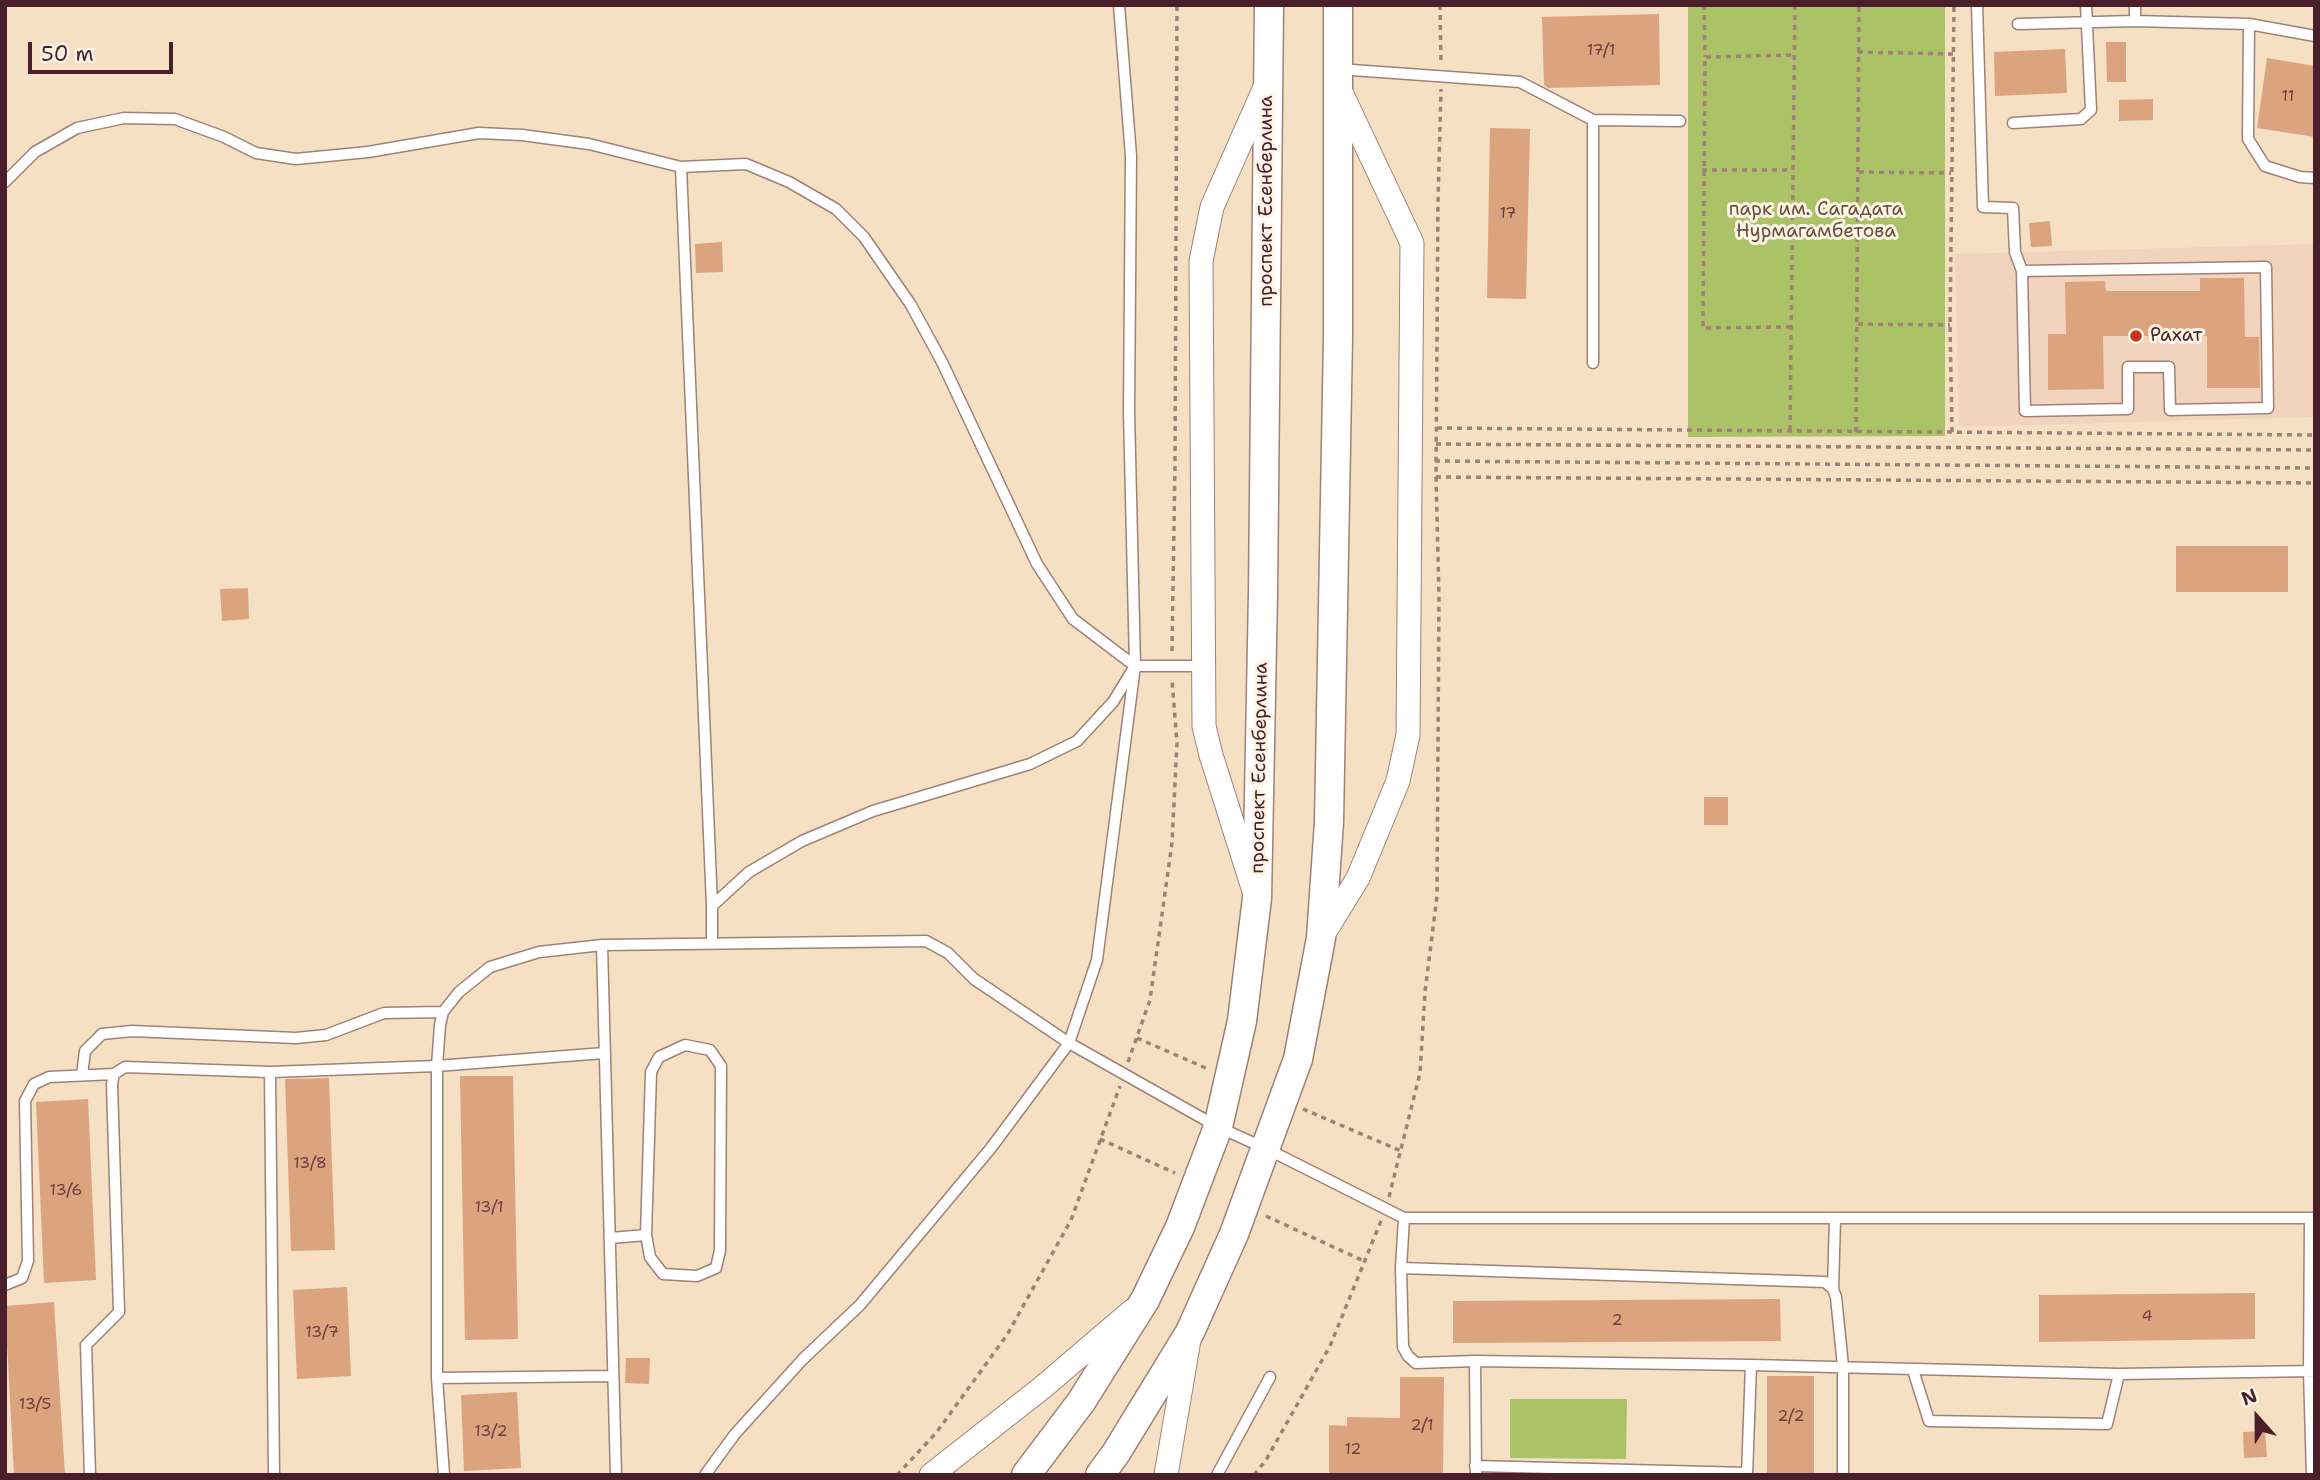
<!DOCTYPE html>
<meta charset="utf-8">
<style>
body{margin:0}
#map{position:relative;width:2320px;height:1480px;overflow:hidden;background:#f5e0c3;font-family:"Shantell Sans",sans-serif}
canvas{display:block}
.frame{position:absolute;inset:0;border:7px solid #4a1f2b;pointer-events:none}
.north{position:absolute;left:2222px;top:1382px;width:70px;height:70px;-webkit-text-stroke:5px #fcf5e5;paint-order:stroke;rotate:339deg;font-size:19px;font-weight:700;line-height:28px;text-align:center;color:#4a1f2b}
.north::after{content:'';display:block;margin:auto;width:24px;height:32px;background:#4a1f2b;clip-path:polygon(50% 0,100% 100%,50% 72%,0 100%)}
.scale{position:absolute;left:28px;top:42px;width:145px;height:32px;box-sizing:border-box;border:4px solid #4a1f2b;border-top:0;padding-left:9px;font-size:21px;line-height:24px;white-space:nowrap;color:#4a1f2b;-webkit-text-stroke:5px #fcf5e5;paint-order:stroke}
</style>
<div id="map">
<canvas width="2320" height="1480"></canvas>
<div class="frame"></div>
<div class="north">N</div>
<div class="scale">50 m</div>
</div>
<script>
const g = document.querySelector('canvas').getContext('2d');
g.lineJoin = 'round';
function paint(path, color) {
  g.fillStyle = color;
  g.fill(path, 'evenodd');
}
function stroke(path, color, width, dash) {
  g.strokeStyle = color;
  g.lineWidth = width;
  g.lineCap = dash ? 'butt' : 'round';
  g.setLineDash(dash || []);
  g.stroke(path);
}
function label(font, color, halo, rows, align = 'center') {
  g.font = font + ' "Shantell Sans",sans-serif';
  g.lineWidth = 6;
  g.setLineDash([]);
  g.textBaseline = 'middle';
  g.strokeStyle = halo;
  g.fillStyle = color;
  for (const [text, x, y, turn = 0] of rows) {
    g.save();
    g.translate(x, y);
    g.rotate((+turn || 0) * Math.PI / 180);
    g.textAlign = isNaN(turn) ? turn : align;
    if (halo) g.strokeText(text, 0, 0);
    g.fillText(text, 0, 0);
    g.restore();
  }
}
const built = new Path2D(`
 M2315 244V417L1959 427 1955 254Z`);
const green = new Path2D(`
 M1688 5H1945V436L1688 437Z
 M1510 1399H1627L1626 1459 1510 1458Z`);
const building = new Path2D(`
 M1659 14 1660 85 1548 88 1544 85 1542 17Z
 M2106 42H2126V82H2107Z
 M2065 49 2067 93 1995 96 1994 52Z
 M2267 58 2315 66V137L2257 128Z
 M2153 99V120L2119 121V100Z
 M1490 128 1530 129 1526 299 1487 298Z
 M2050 221 2052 246 2031 247 2029 223Z
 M722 242 723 272 696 273 695 244Z
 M2200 278H2244L2245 337H2259L2260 388H2207V336H2103L2104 389 2048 390V334H2066L2065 282 2105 281 2106 291H2200Z
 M2176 546H2288V592H2176Z
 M248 588 249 619 222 621 220 589Z
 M1704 797H1728V825H1704Z
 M460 1076H513L518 1339 465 1340Z
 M329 1078 335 1250 291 1251 285 1079Z
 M88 1099 96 1280 44 1283 36 1102Z
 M347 1287 351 1376 297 1379 293 1290Z
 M2255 1293V1339L2039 1342V1295Z
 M1780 1299 1781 1341 1453 1343V1301Z
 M54 1302 65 1475H14L5 1306Z
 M626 1358H650L649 1384 625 1383Z
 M1767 1376H1814V1475H1767Z
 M1400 1377H1444L1443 1475H1329V1425L1347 1426V1417L1400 1418Z
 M517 1392 521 1468 464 1471 461 1395Z
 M2265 1431 2267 1457 2244 1458 2243 1432Z`);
const path = new Path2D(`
 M1440 5 1441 64
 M1704 5 1705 57
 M1858 52 1953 54
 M1702 170H1791
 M1859 172 1951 173
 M1858 324 1950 325
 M1791 327 1703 328 1705 57 1795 55
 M1437 428 2315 435
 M1790 430 1795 5
 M1856 432 1859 5
 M1952 432 1950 325 1954 5
 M1436 444 2315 450
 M1435 461 2315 468
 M1436 477 2315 483
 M1172 651 1175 463 1177 5
 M1137 1038 1208 1069
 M1128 1062 1150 1000 1172 843 1177 743 1172 680
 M1303 1109 1401 1151
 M1100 1139 1175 1173
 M1389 1197 1420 1073 1425 992 1437 896 1439 596 1436 477 1438 201 1441 89
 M1266 1216 1366 1262
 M897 1475 936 1433 1007 1335 1071 1220 1120 1086
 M1254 1475 1266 1460 1330 1346 1381 1221`);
const service = new Path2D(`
 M1977 5 1983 207 2013 208 2015 252 2022 271 2025 411 2128 409V367H2169L2170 410 2268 408 2266 267 2022 271
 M2135 5V21
 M2018 24 2135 21 2249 24 2315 36
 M2249 24 2248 139 2265 166 2300 177 2315 178
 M1338 69 1520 82 1593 120V363
 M1593 120 1680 121
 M2013 123 2081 119 2091 110 2086 5
 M681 167 712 906
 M5 182 35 152 77 128 124 118 175 119 224 137 256 153 296 159 368 152 479 133 522 135 589 144 681 167 746 164 789 182 836 209 864 237 911 305 942 362 1037 564 1073 619 1135 666
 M712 944V906L749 872 802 841 873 811 1030 764 1077 741 1113 702 1135 666H1204
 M602 945 616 1475
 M685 1045 710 1050 721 1066 720 1250 716 1268 697 1276 663 1274 650 1257 646 1235 651 1072 659 1057Z
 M270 1072 274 1475
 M82 1075 85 1051 102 1034 132 1031 296 1038 326 1035 384 1013 443 1012
 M1404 1218H2315
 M2310 1218 2309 1371 2312 1475
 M611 1238 646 1235
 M1401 1268 1825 1282 1833 1289 1836 1297 1843 1366V1475
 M5 1285 22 1278 28 1261 25 1101 34 1084 49 1077 114 1074
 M1833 1289 1835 1219
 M1751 1365 2119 1374 2315 1371
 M1913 1370 1929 1421 2107 1424 2119 1374
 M613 1376 437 1378V1066L440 1025 443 1012 459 992 490 967 539 952 602 945 926 941 948 953 974 979 1069 1043 1218 1127 1267 1149 1404 1218 1401 1268 1403 1347 1408 1356 1416 1363 1475 1361
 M437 1378 444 1475
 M1475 1466 1747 1473
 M90 1475 86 1345 119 1312 112 1084 114 1074 125 1067 270 1072 437 1066 604 1053
 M705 1475 735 1434 803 1359 860 1305 991 1148 1069 1043 1097 960 1135 666 1129 412 1131 156 1119 5
 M1217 1475 1270 1377
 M1476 1475 1475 1361 1751 1365 1747 1475`);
const minor = new Path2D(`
 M1253 888 1211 755 1204 726 1201 261 1212 207 1266 85
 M1321 938 1358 878 1398 781 1408 735 1412 243 1339 88
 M931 1475 1043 1387 1132 1311
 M1166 1475 1189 1340`);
const tertiary = new Path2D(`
 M1026 1475 1081 1402 1145 1300 1180 1227 1218 1127 1242 1021 1257 898 1263 592 1269 5
 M1100 1475 1116 1453 1190 1332 1234 1234 1298 1059 1321 938 1329 822 1338 337V5`);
const markers = [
 [2136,336,7,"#c8321e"]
];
const numberNames = [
 ["17/1",1601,51],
 ["11",2288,97],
 ["17",1508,214],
 ["13/8",310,1164],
 ["13/6",66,1191],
 ["13/1",489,1208],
 ["4",2147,1317],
 ["2",1617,1321],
 ["13/7",322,1333],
 ["13/5",35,1405],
 ["2/2",1791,1417],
 ["2/1",1422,1426],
 ["13/2",491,1432],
 ["12",1353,1450]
];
const streetNames = [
 ["проспект Есенберлина",1267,201,-90],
 ["проспект Есенберлина",1260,768,-89]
];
const parkNames = [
 ["парк им. Сагадата",1816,210],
 ["Нурмагамбетова",1816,232]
];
const poiNames = [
 ["Рахат",2150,336]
];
paint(built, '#f2d4be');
paint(green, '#abc267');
paint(building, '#dba47e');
stroke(service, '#a08077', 13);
stroke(minor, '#a08077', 25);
stroke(tertiary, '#a08077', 31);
stroke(path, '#a08077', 3.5, [5, 5]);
stroke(service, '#fff', 10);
stroke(minor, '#fff', 23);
stroke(tertiary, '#fff', 28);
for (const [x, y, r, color] of markers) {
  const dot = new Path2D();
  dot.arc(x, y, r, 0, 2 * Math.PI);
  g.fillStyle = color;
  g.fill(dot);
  stroke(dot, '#fcf5e5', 2.5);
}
label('16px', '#6e4040', null, numberNames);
label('19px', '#4a1f2b', '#fcf5e5', streetNames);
label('19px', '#67503d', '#fcf5e5', parkNames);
label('19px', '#4a1f2b', '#fcf5e5', poiNames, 'left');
</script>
